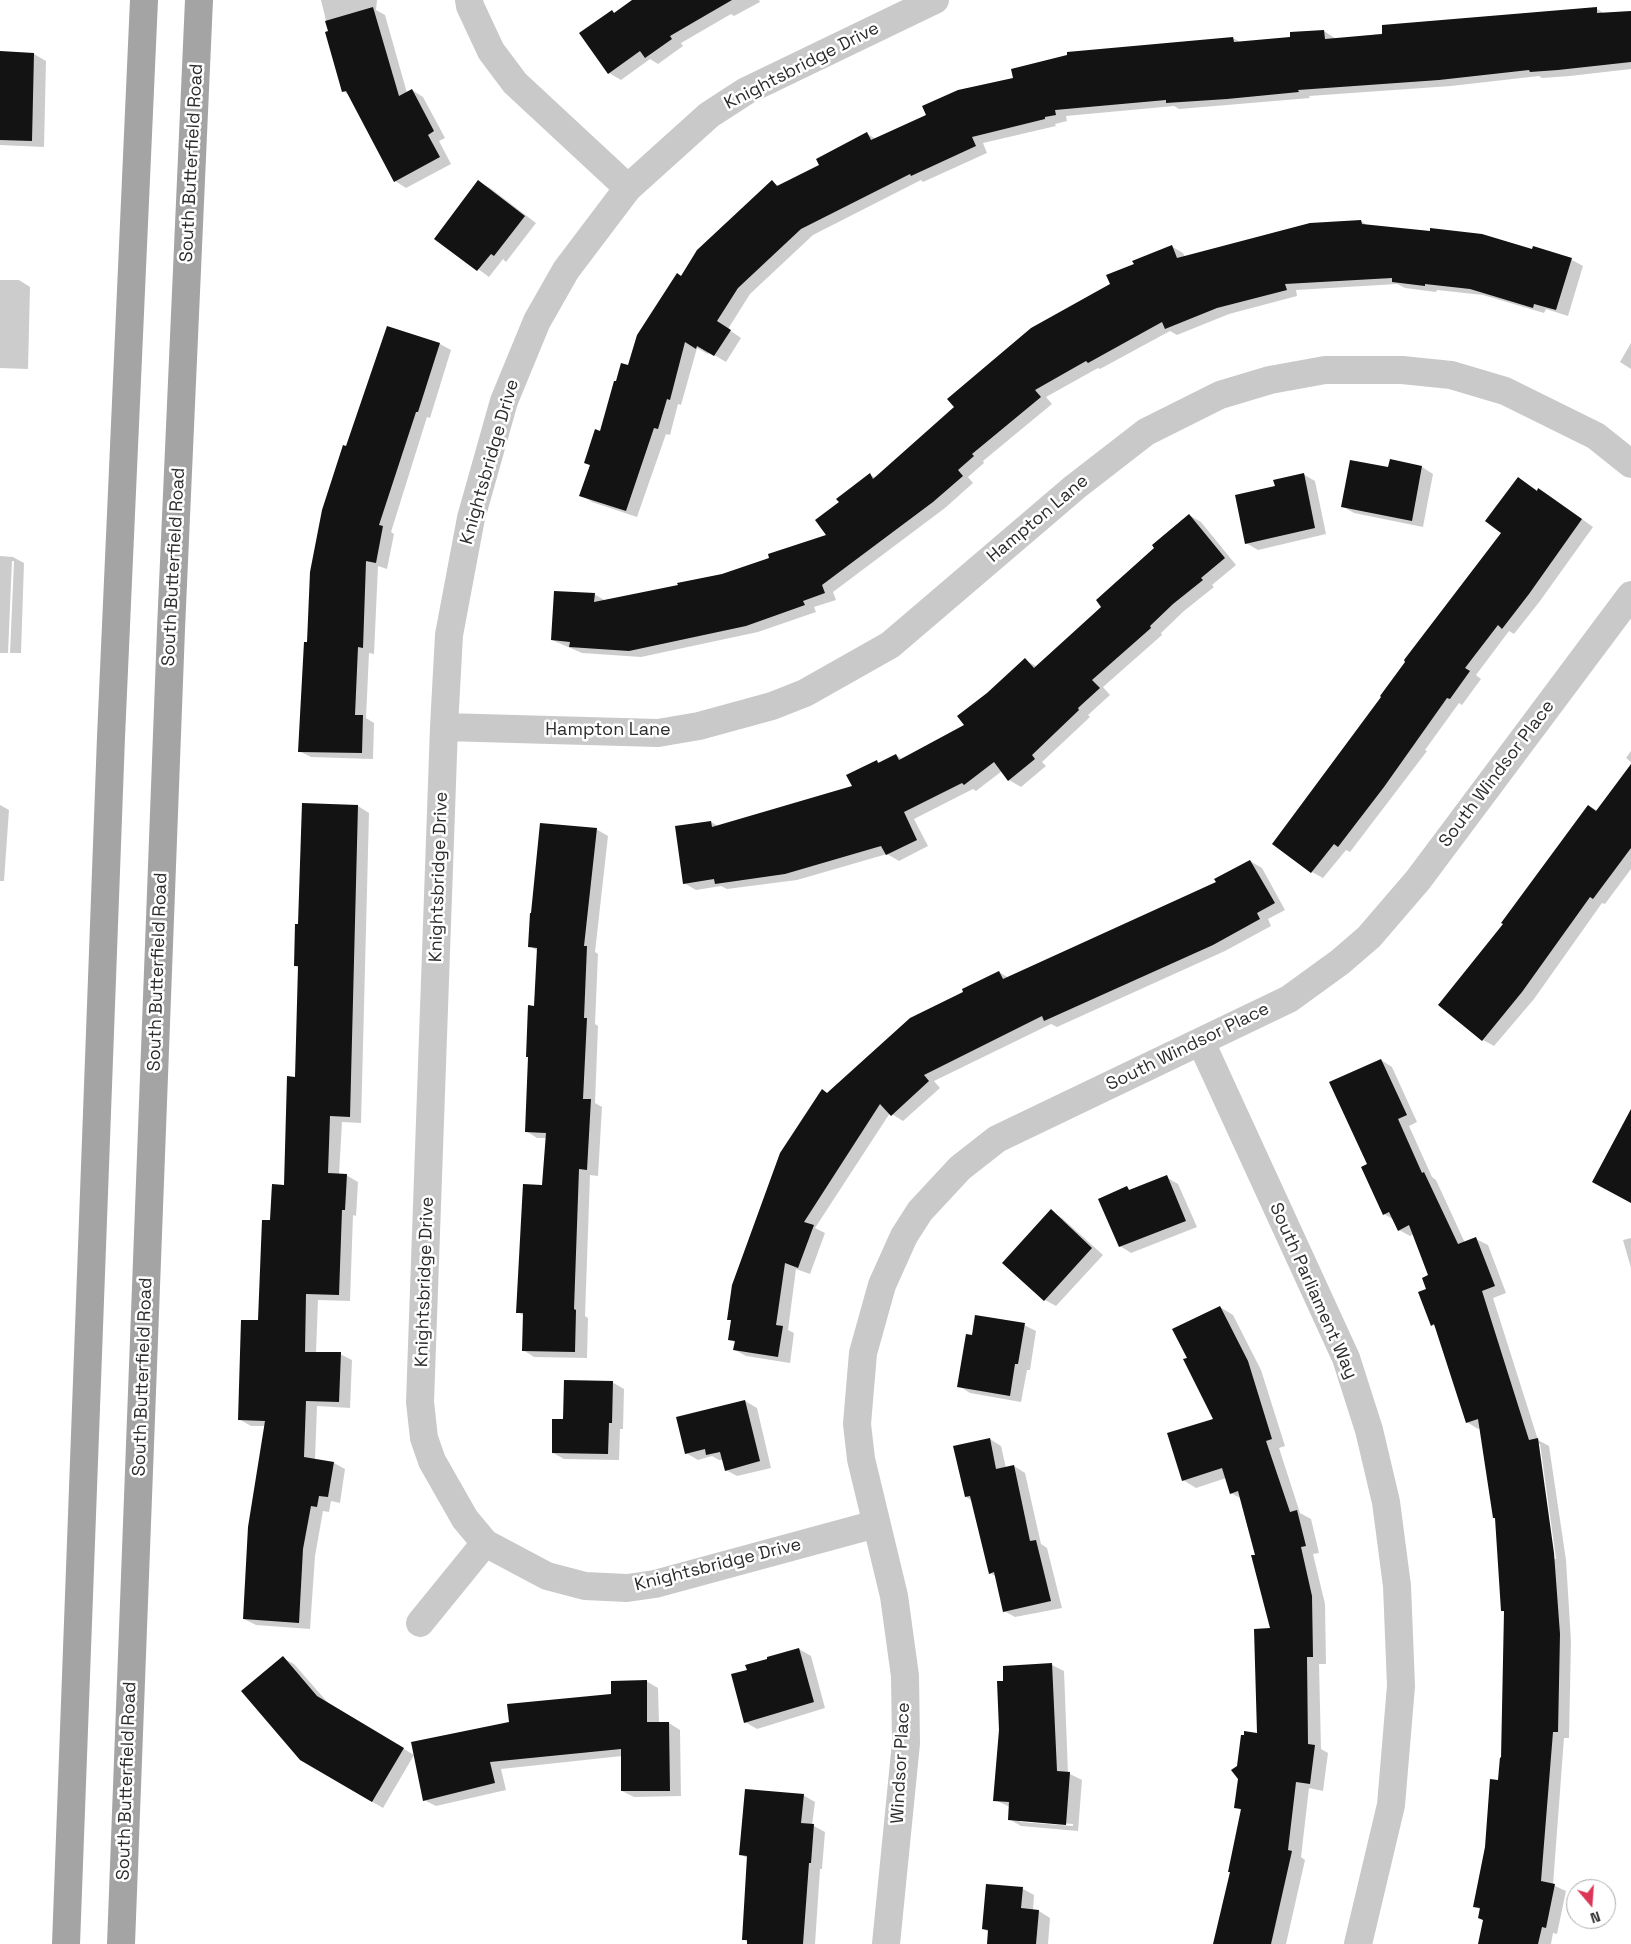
<!DOCTYPE html>
<style>
body{margin:0}
#map{position:relative;width:1631px;height:1944px;overflow:hidden;background:#fff;font-family:"Space Grotesk",sans-serif}
canvas{display:block}
.north{position:absolute;left:1566px;top:1879px;width:50px;height:50px;box-sizing:border-box;background:#fff;border:1px solid #ababab;border-radius:50%;rotate:162deg;font-size:14px;font-weight:700;line-height:20px;text-align:center;color:#2c2c2c}
.north::after{content:'';display:block;margin:auto;width:18px;height:22px;background:#db3655;clip-path:polygon(50% 0,100% 100%,50% 72%,0 100%)}
</style>
<div id="map">
<canvas width="1631" height="1944"></canvas>
<div class="north">N</div>
</div>
<script>
const g = document.querySelector('canvas').getContext('2d');
g.lineJoin = 'round';
function paint(path, color) {
  g.fillStyle = color;
  g.fill(path, 'evenodd');
}
function stroke(path, color, width, dash) {
  g.strokeStyle = color;
  g.lineWidth = width;
  g.lineCap = dash ? 'butt' : 'round';
  g.setLineDash(dash || []);
  g.stroke(path);
}
function label(font, color, halo, rows, align = 'center') {
  g.font = font + ' "Space Grotesk",sans-serif';
  g.lineWidth = 5;
  g.setLineDash([]);
  g.textBaseline = 'middle';
  g.strokeStyle = halo;
  g.fillStyle = color;
  for (const [text, x, y, turn = 0] of rows) {
    g.save();
    g.translate(x, y);
    g.rotate((+turn || 0) * Math.PI / 180);
    g.textAlign = isNaN(turn) ? turn : align;
    if (halo) g.strokeText(text, 0, 0);
    g.fillText(text, 0, 0);
    g.restore();
  }
}
const shadow = new Path2D(`
 M321 0H377L376 10 385 15 407 93 412 90 423 97 445 138 439 141 451 164 406 188 395 181 349 95 343 91Z
 M634 0H759L760 2 734 16 731 14 681 43 683 46 658 64 650 59 621 80 609 73 581 34 612 12 615 13Z
 M1597 9 1605 14 1631 12V69L1570 76 1542 78 1539 76 1451 86 1309 96 1310 98 1239 104 1179 109 1174 106 1066 116 1067 121 1055 124 1056 126 983 143 987 153 923 182 921 180 813 235 750 294 728 329 741 338 726 362 709 352 708 354 697 348 681 405 678 404 670 435 666 434 637 517 592 502 581 495 591 466 585 463 601 433 617 383 629 366 681 277 772 182 779 186 821 166 867 134 876 139 1233 38 1240 42 1292 39 1324 31 1336 39Z
 M0 52 34 54 46 61 44 147 0 145Z
 M478 182 490 188 536 223 506 262 503 259 489 277 436 238Z
 M1361 221 1370 227 1533 251 1534 248 1572 260 1583 266 1568 316 1546 309 1544 313 1483 295 1437 290 1436 292 1405 288 1397 284 1296 290 1297 296 1229 314 1177 335 1170 331 1100 369 1098 368 1046 397 1052 404 983 461 984 463 968 477 973 483 945 508 833 592 836 600 814 607 816 612 758 632 641 657 582 653 552 640 594 594 606 601 722 576 770 559 828 535 840 502 870 475 876 478 1135 265 1171 246 1183 253 1185 257Z
 M0 280H19L30 287 28 369 0 368Z
 M388 327 440 344 451 350 430 418 427 417 391 532 394 534 387 569 378 566 374 654 369 653 366 718 374 723 373 759 311 757 299 751 308 643 347 448Z
 M1631 343V369L1620 362Z
 M1391 461 1422 467 1433 474 1423 527 1354 513 1342 506 1389 469Z
 M1303 474 1315 481 1326 534 1258 550 1246 543Z
 M1518 478 1538 491 1539 489 1550 496 1593 527 1540 601 1514 634 1509 631 1476 675 1481 679 1462 705 1459 703 1425 750 1427 751 1350 852 1346 850 1323 878 1312 872 1503 532Z
 M1189 515 1201 522 1236 565 1212 585 1214 587 1184 611 1161 633 1162 635 1103 687 1110 695 1088 715 1090 717 1042 762 1046 766 1021 787 1009 780 1002 771 976 791 973 789 914 819 928 846 899 861 887 854 797 880 727 889 721 886 696 890 684 883 711 822 718 826 854 787 877 762 880 763 896 755 902 759 966 725 988 694 1025 660 1036 666 1103 607 1155 548Z
 M0 556 13 557 24 563 21 653H10L14 561H12L8 653H0Z
 M1631 751V762L1626 758Z
 M1631 766V869L1605 904 1602 903 1534 999 1494 1046 1483 1040 1505 924 1589 806 1598 811Z
 M0 805 9 810 4 881H0Z
 M358 806 369 813 361 1123 342 1122 339 1175H346L358 1182 356 1216 353 1215 350 1301 318 1300 316 1353 340 1354 352 1360 350 1408 317 1406 315 1460 334 1463 345 1469 340 1503 331 1501 329 1512 323 1511 315 1556 310 1629 256 1625 244 1619 266 1426H251L239 1419 260 1322 271 1221 285 1186 296 1078 299 968 295 966 299 926Z
 M596 829 608 836 595 952 598 954 595 1024 598 1026 595 1103 602 1107 598 1176 590 1175 585 1316 588 1318 587 1358 534 1357 523 1350 524 1316 518 1312 543 1186 547 1138H537L526 1131 535 1007 538 951 530 946Z
 M1250 861 1262 868 1285 910 1268 919 1271 926 1225 951 1057 1027 1051 1024 934 1081 940 1088 903 1121 890 1113 815 1228 825 1233 810 1274 796 1269 788 1330 794 1333 790 1363 746 1356 735 1350 736 1343 729 1339 732 1321 728 1319 828 1094 964 993 999 972 1009 978 1218 882Z
 M1381 1060 1392 1067 1417 1122 1409 1126 1432 1177 1436 1180 1465 1243 1476 1239 1488 1245 1506 1293 1493 1298 1538 1440 1549 1446 1566 1560 1571 1641 1569 1738H1564L1553 1885 1566 1891 1557 1934 1553 1933 1551 1944H1479L1484 1920 1481 1910 1474 1906 1502 1759 1505 1611 1497 1519 1494 1518 1481 1428 1478 1429 1467 1422 1437 1327 1432 1325 1428 1289 1430 1276 1414 1234 1410 1236 1399 1230 1394 1220 1384 1214 1369 1165ZM1538 1444H1540L1556 1559H1554Z
 M1166 1177 1178 1184 1197 1227 1131 1253 1120 1246 1127 1188 1132 1191Z
 M1051 1211 1062 1218 1103 1255 1056 1306 1045 1300Z
 M1631 1238V1268L1623 1240Z
 M1220 1307 1233 1315 1261 1370 1285 1446 1279 1448 1300 1513 1311 1519 1319 1553 1313 1554 1325 1604 1326 1664H1319L1321 1749 1328 1753 1323 1791 1309 1788 1301 1857 1305 1860 1286 1944H1214L1231 1872 1242 1811 1236 1807 1239 1779 1238 1766 1258 1734 1271 1629 1256 1556 1240 1498 1231 1493 1226 1478 1196 1488 1183 1480 1215 1420 1188 1359Z
 M1024 1325 1036 1331 1030 1370H1027L1021 1402 970 1393 959 1386 973 1337Z
 M612 1382 624 1389 623 1429H620L619 1460 564 1459 553 1453 564 1420Z
 M745 1401 757 1408 771 1468 737 1476 726 1470 723 1460H719L712 1456 698 1460 686 1453Z
 M990 1439 1001 1446 1006 1468 1014 1466 1025 1473 1041 1544 1047 1548 1062 1608 1015 1617 1004 1611 997 1577 990 1573 973 1501 966 1497Z
 M799 1649 811 1656 825 1708 757 1729 745 1722 748 1671Z
 M283 1658 294 1664 329 1704 414 1755 383 1808 300 1759Z
 M1052 1665 1064 1671 1068 1773 1082 1780 1078 1831 1021 1826 1009 1819 1010 1807 995 1800 1004 1682ZM1020 1820 1073 1824V1826L1020 1822Z
 M646 1681 658 1688 659 1723H669L680 1730 681 1796 634 1797 622 1791V1756L501 1769 506 1790 436 1806 424 1800 511 1723 612 1695Z
 M803 1795 815 1802 812 1825 825 1832 822 1869H820L815 1944H748V1942L743 1939 749 1859 740 1854Z
 M1023 1889 1034 1895 1033 1910 1039 1911 1050 1918 1048 1944H988L989 1932 983 1929Z`);
const building = new Path2D(`
 M632 0H732L670 36 672 39 645 58 640 51 608 74 579 33 612 10 614 13Z
 M373 7 399 96 412 89 434 131 428 135 440 157 394 182 346 91 342 92 325 32 328 31 325 21Z
 M1597 7V13L1631 11V62L1558 70 1530 72 1529 70 1439 80 1298 90 1299 92 1227 99 1166 103V100L1055 110 1056 115 1045 117V119L972 137 976 146 911 176 910 174 801 229 738 288 717 321 731 330 714 356 697 346 696 349 685 342 670 400 667 399 658 429 654 428 626 511 579 496 590 465 584 463 595 429 600 431 614 381H616L621 363 628 365 637 335 677 273 681 276 697 250 772 180 777 186 819 165 816 159 867 132 871 140 926 115 922 106 958 90 1013 78 1011 69 1067 55V52L1233 37 1234 42 1290 37V32L1324 30 1325 39 1382 34V25Z
 M0 51 34 53 32 141 0 140Z
 M478 180 525 216 494 256 491 254 477 271 434 239Z
 M1361 220 1362 224 1430 231V228L1482 234 1532 249 1533 246 1572 258 1556 310 1534 304 1533 308 1470 289 1425 284V286L1392 282V278L1285 284 1287 290 1217 308 1165 329 1162 322 1088 363 1086 361 1035 390 1041 397 972 454 974 456 958 470 963 476 933 502 822 585 825 593 803 601 805 605 746 626 629 651 569 647 570 642 551 640 554 591 595 593 594 602 678 585 677 583 722 574 769 558 768 554 826 535 815 520 839 502 836 499 870 473 873 479 954 407 947 399 1031 328 1110 284 1106 275 1134 264 1132 261 1172 245 1177 258 1310 223Z
 M387 326 440 343 418 412H416L379 525 383 526 376 563 366 561 363 648 358 647 355 715H363L362 753 298 752 304 642H307L310 572 322 510 343 445 346 446Z
 M1390 459 1422 466 1412 521 1341 507 1350 460 1388 467Z
 M1304 473 1315 528 1245 544 1235 495 1275 486 1273 480Z
 M1518 477 1537 491 1538 488 1582 519 1529 594 1502 629 1498 625 1465 668 1470 671 1450 699 1447 698 1384 787 1338 847 1334 844 1311 873 1272 844 1381 697 1380 696 1405 662 1404 660 1501 533 1485 521Z
 M1189 514 1225 558 1201 578 1203 580 1173 604 1150 626 1151 628 1092 680 1100 688 1078 708 1079 710 1032 755 1035 759 1008 781 994 762 964 785 962 783 904 812 917 840 886 855 881 846 785 874 715 884 714 879 683 884 675 826 711 821 712 827 852 786 846 775 877 760 878 763 896 754 899 760 964 725 957 716 987 693 1025 658 1034 668 1101 607 1096 600 1154 548 1152 545Z
 M1631 764V848L1593 899 1590 897 1522 992 1482 1041 1438 1005 1503 924 1501 923 1588 805 1596 811Z
 M302 803 358 805 350 1117 330 1116 328 1173 347 1174 345 1210H342L339 1295 306 1294 305 1352H341L339 1402 306 1401 304 1457 334 1462 328 1497 319 1496 317 1507 311 1506 303 1549 299 1623 243 1619 248 1527 265 1421 238 1420 241 1320H258L262 1220H270L272 1184 284 1185 287 1076 295 1077 298 966H294L295 924H298Z
 M540 823 597 828 584 946H587L584 1018H587L583 1099H591L587 1170 579 1169 574 1309 576 1310 575 1352 522 1351 523 1313H516L523 1184 542 1185 546 1133 525 1132 528 1057H526L528 1005 534 1006 537 948 528 947 530 913H531Z
 M1250 860 1275 903 1257 913 1260 919 1213 945 1044 1021 1042 1016 924 1075 929 1081 891 1116 880 1104 804 1222 814 1225 798 1268 785 1263 776 1325 783 1326 778 1357 733 1350 735 1341 728 1340 731 1320H727L732 1285 780 1153 822 1089 827 1093 910 1018 963 992 962 989 999 971 1003 979 1216 882 1214 879Z
 M1381 1059 1407 1115 1398 1119 1422 1173 1424 1172 1458 1244 1476 1237 1495 1286 1482 1291 1529 1440 1538 1438 1554 1553 1560 1634 1558 1732H1553L1541 1881 1555 1884 1546 1928 1542 1927 1538 1944H1478L1483 1920 1478 1918 1480 1908 1473 1907 1485 1847 1490 1779 1498 1780 1500 1757 1501 1758 1504 1611H1501L1495 1518H1493L1478 1419 1466 1423 1434 1324 1431 1326 1418 1292 1426 1289 1422 1278 1428 1275 1409 1225 1398 1231 1389 1212 1383 1215 1361 1167 1367 1164 1329 1082Z
 M1631 1109V1203L1592 1182Z
 M1167 1175 1186 1221 1119 1247 1098 1199 1127 1186 1129 1190Z
 M1051 1209 1092 1248 1044 1301 1002 1263Z
 M1220 1306 1248 1361 1272 1439 1266 1441 1290 1512 1297 1510 1306 1546 1301 1547 1312 1596 1313 1657H1307L1308 1744 1315 1745 1310 1784 1296 1782 1288 1850 1292 1851 1271 1944H1213L1230 1872H1228L1241 1809 1234 1808 1238 1779 1231 1770 1237 1766 1241 1735H1244V1731L1257 1733 1254 1629 1270 1628 1251 1555H1255L1238 1491 1230 1494 1222 1468 1182 1481 1167 1433 1213 1419 1183 1359 1187 1358 1172 1329Z
 M975 1315 1025 1323 1018 1364H1015L1010 1396 957 1387 966 1334 972 1335Z
 M564 1380 613 1381 612 1423H609L608 1454 552 1453V1419H563Z
 M745 1400 760 1461 725 1471 720 1452 706 1455 705 1449 685 1454 676 1417Z
 M990 1438 996 1469 1014 1465 1030 1541 1036 1540 1051 1601 1003 1612 994 1572 989 1574 970 1496 965 1497 953 1446Z
 M799 1648 814 1702 744 1723 731 1674 747 1670 745 1665 767 1659V1657Z
 M283 1656 317 1696 404 1748 372 1802 300 1760 241 1691Z
 M1052 1663 1057 1771 1070 1772 1066 1825 1008 1820 1009 1802 993 1801 999 1730 997 1681H1003V1666Z
 M647 1680V1722H669L670 1791H621V1749L490 1762 495 1783 423 1801 411 1742 509 1722 507 1704 611 1694V1681Z
 M745 1789 804 1794 801 1823 814 1824 811 1863H809L803 1944H747V1940H742L747 1856 739 1855Z
 M986 1884 1023 1887 1021 1908 1039 1910 1036 1944H987L988 1930 982 1929Z`);
const minor = new Path2D(`
 M469 0 470 6 491 51 515 83 628 188
 M444 727 658 733 699 726 772 706 805 693 890 645 1075 487 1146 432 1220 395 1270 380 1325 370H1402L1451 375 1505 391 1596 436 1631 464
 M1201 1042 1346 1358 1369 1430 1386 1502 1397 1586 1401 1686 1391 1805 1358 1944
 M876 1524 655 1584 627 1588 585 1586 547 1576 485 1543 465 1519 432 1461 424 1438 420 1402 444 727 449 635 471 518 504 401 537 321 566 270 628 188 709 115 746 91 935 0
 M420 1623 485 1543
 M886 1944 906 1743 905 1676 894 1596 861 1459 857 1424 863 1353 882 1285 904 1236 920 1211 960 1168 997 1139 1289 999 1340 962 1369 937 1418 880 1631 595`);
const major = new Path2D(`
 M66 1944 111 737 144 0
 M121 1944 171 629 199 0`);
const streetNames = [
 ["Knightsbridge Drive",802,66,-27],
 ["South Butterfield Road",192,163,-87],
 ["Knightsbridge Drive",490,462,-74],
 ["Hampton Lane",1038,519,-40],
 ["South Butterfield Road",174,567,-87],
 ["Hampton Lane",608,730],
 ["South Windsor Place",1497,774,-53],
 ["Knightsbridge Drive",439,877,-88],
 ["South Butterfield Road",158,972,-88],
 ["South Windsor Place",1188,1047,-26],
 ["Knightsbridge Drive",425,1282,-88],
 ["South Parliament Way",1313,1291,66],
 ["South Butterfield Road",143,1377,-88],
 ["Knightsbridge Drive",718,1565,-14],
 ["Windsor Place",901,1763,-87],
 ["South Butterfield Road",127,1781,-88]
];
paint(shadow, '#0003');
paint(building, '#131313');
stroke(minor, '#c9c9c9', 28);
stroke(major, '#a4a4a4', 28);
label('18px', '#2c2c2c', '#fff', streetNames);
</script>
